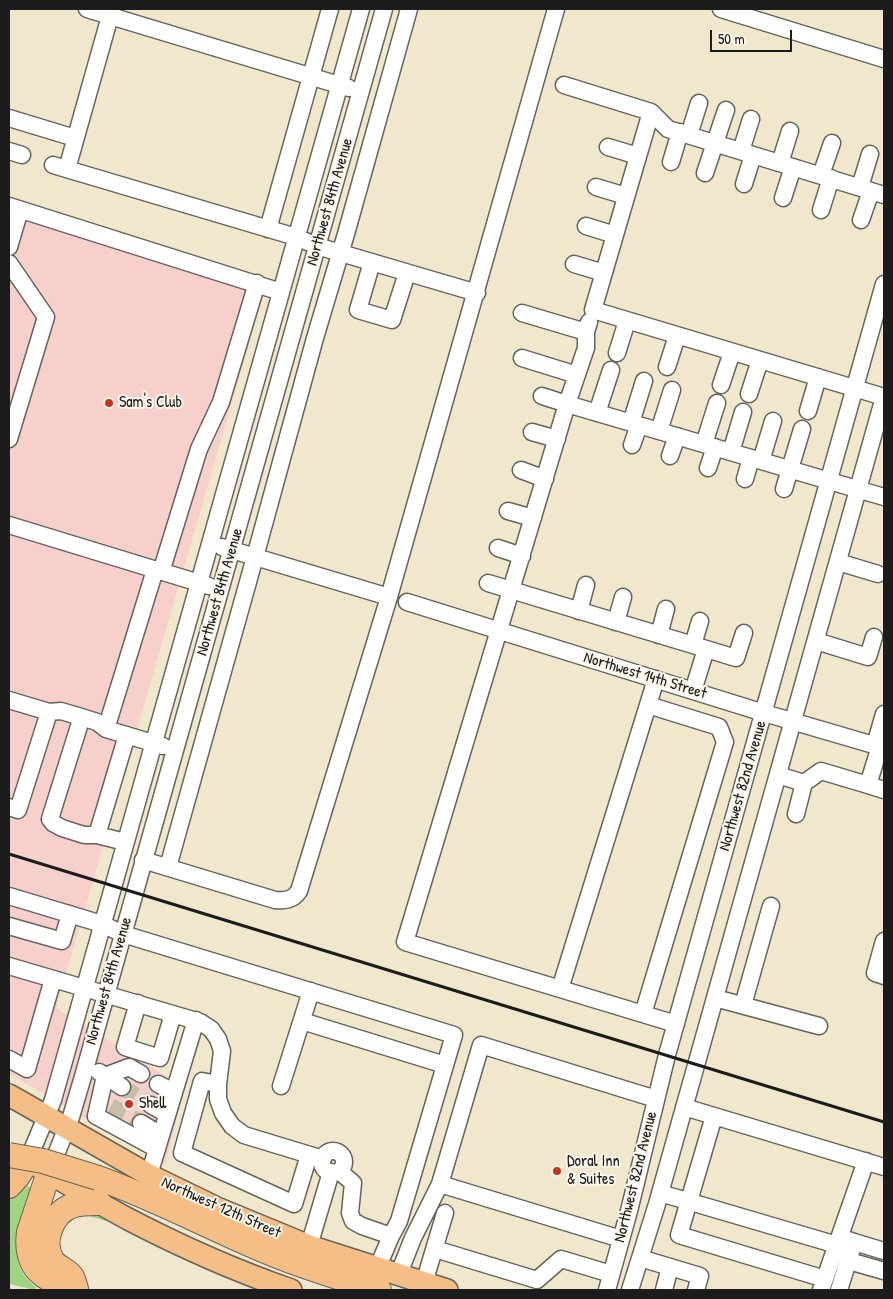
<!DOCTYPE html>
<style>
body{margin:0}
#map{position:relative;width:893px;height:1299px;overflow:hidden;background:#f0e7cc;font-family:"Patrick Hand",sans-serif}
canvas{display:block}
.frame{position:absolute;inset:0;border:10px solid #1c1c1c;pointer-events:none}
.scale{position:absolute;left:710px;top:30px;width:82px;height:22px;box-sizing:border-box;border:2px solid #1c1c1c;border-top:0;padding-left:6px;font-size:15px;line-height:18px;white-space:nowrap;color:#1c1c1c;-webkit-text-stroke:4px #fbf7ec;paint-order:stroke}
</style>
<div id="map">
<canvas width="893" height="1299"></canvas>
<div class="frame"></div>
<div class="scale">50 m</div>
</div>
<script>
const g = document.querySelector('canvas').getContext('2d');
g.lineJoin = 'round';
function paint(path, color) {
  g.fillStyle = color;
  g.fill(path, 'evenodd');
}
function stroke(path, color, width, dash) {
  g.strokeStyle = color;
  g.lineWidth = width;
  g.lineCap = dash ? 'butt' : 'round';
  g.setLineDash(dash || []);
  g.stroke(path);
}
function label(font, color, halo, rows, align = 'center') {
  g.font = font + ' "Patrick Hand",sans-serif';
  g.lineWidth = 4;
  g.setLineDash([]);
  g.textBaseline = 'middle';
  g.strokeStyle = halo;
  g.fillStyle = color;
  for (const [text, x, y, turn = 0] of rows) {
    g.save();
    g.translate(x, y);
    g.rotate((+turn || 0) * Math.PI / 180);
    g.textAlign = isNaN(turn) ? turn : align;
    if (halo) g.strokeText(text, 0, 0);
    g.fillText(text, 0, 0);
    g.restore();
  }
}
const built = new Path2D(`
 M9 205 267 282 56 1008 185 1088 165 1164 9 1074Z`);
const green = new Path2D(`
 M21 1182 33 1189C22 1223 1 1260 36 1287L35 1290 9 1284V1193Z
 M83 1212H94L263 1290H258L210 1271 110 1222 92 1217Z`);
const minorTunnel = new Path2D(`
 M122 1087 151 1105
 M111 1106 141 1123`);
const minor = new Path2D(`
 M87 9 349 88
 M721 9 884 59
 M564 85 651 112
 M9 118 75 138
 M689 135 699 103
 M608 147 638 156
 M9 151 22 155
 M741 151 751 119
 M671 162 680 132
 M780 163 790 131
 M53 165 296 237 317 246 477 293
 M67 169 112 9
 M705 173 726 110
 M821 175 832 143
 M744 184 753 155
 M596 187 626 196
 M860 187 870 154
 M884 195 668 129 651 112 593 310 884 397
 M783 198 793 167
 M9 206 281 292
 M821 210 831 178
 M861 220 871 191
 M586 226 615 235
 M268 229 330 9
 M9 247 20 210
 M372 262 358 310 392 320 407 273
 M9 263 46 317 9 439
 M574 264 604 273
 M522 313 586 332 589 322
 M617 353 627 321
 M522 358 577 375
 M667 367 677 336
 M721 385 732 352
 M749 394 760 360
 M542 396 567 404 586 348V332
 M808 411 818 377
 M597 413 611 370
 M631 423 644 381
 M659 431 672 390
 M532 432 557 439
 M704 444 717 403
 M632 445 639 425
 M731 452 743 412
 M670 456 677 436
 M761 461 773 421
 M708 468 715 447
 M521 470 545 479
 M745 479 751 458
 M784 489 802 429
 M508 511 533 518
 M9 525 209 586
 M222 547 389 597
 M498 548 522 556
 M838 562 878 574
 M161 572 199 449 221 402 257 283
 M488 583 736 658 744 633
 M407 602 764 713 884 748
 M579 611 586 585
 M616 622 623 597
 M659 635 666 609
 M816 641 868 657 874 637
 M693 645 700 621
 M693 691 706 649
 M9 700 49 712 61 711 78 716 97 722 106 729 163 746
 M79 726 50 819 53 823 62 828 84 835H97L125 842
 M106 729 155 570
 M875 745 884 714
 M778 775 804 783 821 771 868 785 880 746
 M868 785 884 790
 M9 807 18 810 49 712
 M796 814 804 783
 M97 835 127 735
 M143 860 275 900C285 901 293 900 299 891L389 597 556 9
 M168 867 255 557 315 338 346 234 409 9
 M9 896 102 924 123 934 454 1035 399 1221 391 1236
 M9 926 62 941 70 914
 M884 941 875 973 884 976
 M9 966 200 1022 211 1029 218 1039 222 1051 218 1084V1099L223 1113 232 1126 244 1135 323 1159
 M560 989 656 679
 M715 998 819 1026
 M138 1003 125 1047 160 1058 173 1014
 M743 1005 771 906
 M643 1014 725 742 719 727 648 705
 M302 1021 445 1065
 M676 1024 405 942 567 404 884 497
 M9 1059 27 1069 53 979
 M99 1072 122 1087
 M141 1074 129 1067 105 1076 96 1116 157 1149
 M158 1084 174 1092
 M218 1084 202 1081 182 1153 294 1204 309 1155
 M281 1086 311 991
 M151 1105 167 1114
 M684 1107 884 1167
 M714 1116 679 1235 825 1279
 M141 1123 161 1135
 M322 1162a11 11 0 1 1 22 0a11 11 0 1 1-22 0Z
 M28 1160 53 1100 361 9
 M339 1171 353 1183 350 1213 353 1221 362 1226 391 1236 377 1269
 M49 1172 71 1117 84 1073 384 9
 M149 1175 196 1020
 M660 1193 837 1245
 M621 1239 440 1184 481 1045 656 1099
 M854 1242 884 1251
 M309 1246 331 1172
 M435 1249 537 1280 561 1259 611 1274
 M640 1258 700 1276 696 1290
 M849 1261 884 1271
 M398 1276 413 1238 440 1184
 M424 1283 445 1213
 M607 1290 629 1211 667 1055 884 284
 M630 1290 657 1204 884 397
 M664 1290 670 1267
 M821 1290 866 1161
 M839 1290 854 1242 840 1237`);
const major = new Path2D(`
 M9 1095 149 1175 217 1208 309 1246 447 1290
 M34 1164C66 1182 97 1203 130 1220 182 1247 236 1271 291 1290`);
const highway = new Path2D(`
 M49 1172 29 1232C24 1269 45 1281 76 1290
 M98 1178C157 1199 212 1229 270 1253 306 1268 343 1279 379 1290
 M9 1186 18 1176 28 1160
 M76 1289C75 1285 74 1281 72 1277 68 1270 57 1268 52 1260 41 1241 52 1214 71 1206 80 1203 89 1203 99 1203`);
const rail = new Path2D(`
 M9 854 884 1122`);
const highwayBridge = new Path2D(`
 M9 1155 43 1161 98 1178`);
const markers = [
 [109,403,5,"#c8321e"],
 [129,1104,5,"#c8321e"],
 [557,1171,5,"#c8321e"]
];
const streetNames = [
 ["Northwest 84th Avenue",330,202,-74],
 ["Northwest 84th Avenue",220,592,-74],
 ["Northwest 14th Street",645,676,17],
 ["Northwest 82nd Avenue",743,786,-74],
 ["Northwest 84th Avenue",109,981,-74],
 ["Northwest 82nd Avenue",636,1177,-76],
 ["Northwest 12th Street",221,1208,24]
];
const poiNames = [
 ["Sam's Club",119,403],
 ["Shell",139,1104],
 ["Doral Inn",567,1162],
 ["& Suites",567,1180]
];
paint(built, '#f7d0cc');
paint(green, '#a0d382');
stroke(minorTunnel, '#c6bea9', 16, [16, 8]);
stroke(minor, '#66635a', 19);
stroke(major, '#66635a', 24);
stroke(highway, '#66635a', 26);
stroke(minor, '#fff', 16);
stroke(major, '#f6be87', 21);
stroke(highway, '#f6be87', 24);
stroke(rail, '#1c1c1c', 3);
stroke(highwayBridge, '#66635a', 26, []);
stroke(highwayBridge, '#f6be87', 24);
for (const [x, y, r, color] of markers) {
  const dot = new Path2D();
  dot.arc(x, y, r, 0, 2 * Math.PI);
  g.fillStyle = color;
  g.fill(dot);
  stroke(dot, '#fbf7ec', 2);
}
label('16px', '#1c1c1c', '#fbf7ec', streetNames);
label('16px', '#1c1c1c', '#fbf7ec', poiNames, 'left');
</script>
